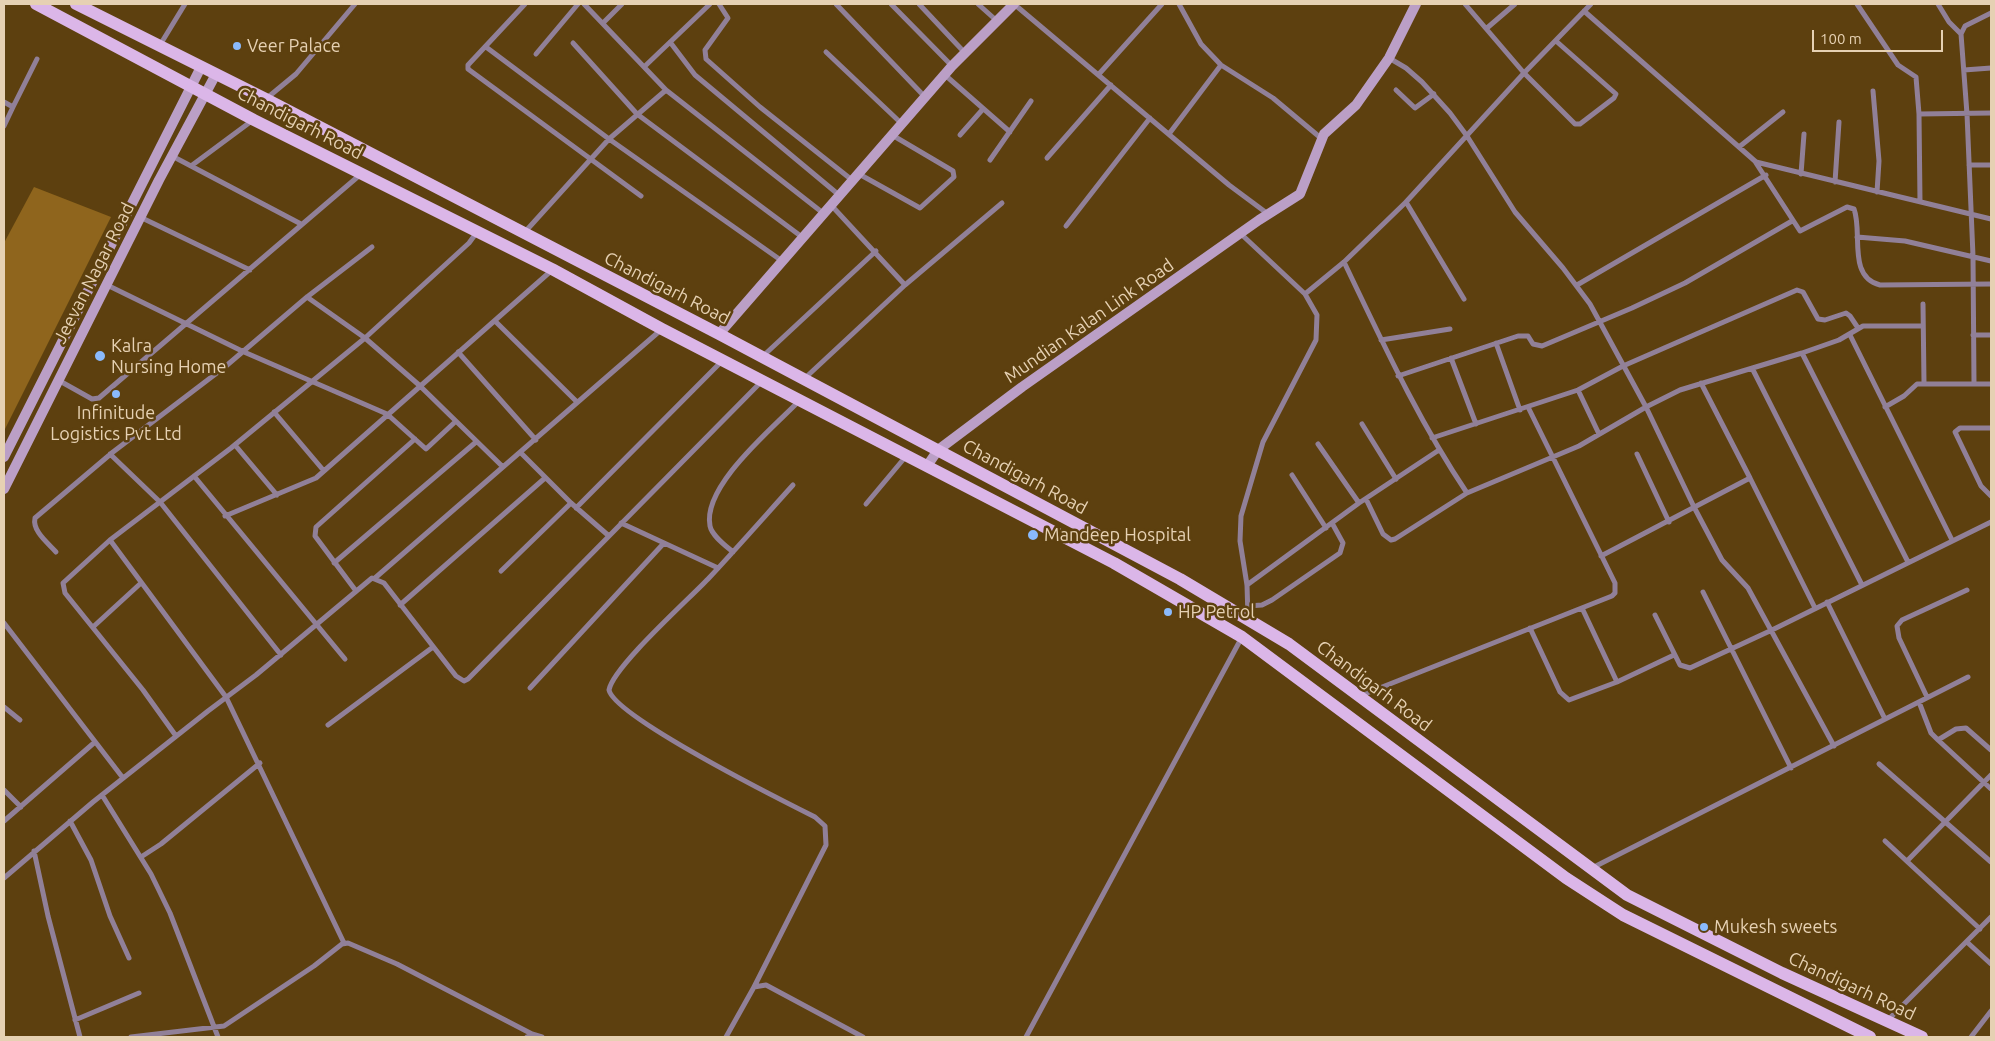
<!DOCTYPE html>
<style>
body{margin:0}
#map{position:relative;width:1995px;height:1041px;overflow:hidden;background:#5d400f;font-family:Ubuntu,sans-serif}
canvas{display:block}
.frame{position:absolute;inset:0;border:5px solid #e6d1b3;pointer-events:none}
.scale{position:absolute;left:1812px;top:30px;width:131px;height:22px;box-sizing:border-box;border:2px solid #e6d1b3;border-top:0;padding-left:6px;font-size:15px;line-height:18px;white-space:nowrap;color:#e6d1b3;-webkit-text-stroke:4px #5d400f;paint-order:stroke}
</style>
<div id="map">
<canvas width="1995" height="1041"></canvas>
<div class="frame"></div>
<div class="scale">100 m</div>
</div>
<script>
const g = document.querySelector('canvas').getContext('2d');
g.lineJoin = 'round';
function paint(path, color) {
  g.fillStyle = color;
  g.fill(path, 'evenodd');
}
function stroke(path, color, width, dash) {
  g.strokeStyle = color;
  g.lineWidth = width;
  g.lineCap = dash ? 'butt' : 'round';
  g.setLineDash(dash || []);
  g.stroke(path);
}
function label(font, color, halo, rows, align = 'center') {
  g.font = font + ' Ubuntu,sans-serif';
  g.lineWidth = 5;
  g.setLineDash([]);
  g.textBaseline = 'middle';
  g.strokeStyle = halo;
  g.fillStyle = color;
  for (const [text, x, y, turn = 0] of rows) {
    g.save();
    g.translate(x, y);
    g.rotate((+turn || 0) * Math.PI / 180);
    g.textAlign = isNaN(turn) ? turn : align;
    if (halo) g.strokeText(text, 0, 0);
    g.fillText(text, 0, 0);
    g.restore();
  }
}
const green = new Path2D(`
 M34 187 111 217 4 431V243Z`);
const street = new Path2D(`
 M525 4 468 65V69L641 196
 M584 4 666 90 823 213
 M719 4 728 18 705 50 706 59 760 107 852 180
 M836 4 925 97
 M891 4 952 66
 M919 4 965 53
 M978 4 997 21
 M1014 4 1229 185 1268 214
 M1179 4 1201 44 1221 65 1273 98 1322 139
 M1465 4 1524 73 1575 124H1580L1614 98 1616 94 1556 41
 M1857 4 1898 65 1916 77 1919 114 1920 202
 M1938 4 1949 22 1961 34
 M1584 11 1756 162 1991 219
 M1991 13 1965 26 1961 34 1967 114 1973 256 1974 384H1991
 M603 23 622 4
 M1487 28 1515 4
 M670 42 695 75 839 195
 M573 43 637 114 802 237
 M160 45 185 4
 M486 47 609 139 782 261
 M826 52 902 124
 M536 54 578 4
 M1389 58 1406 68 1422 82 1450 113 1467 136 1515 212 1563 268 1590 304 1646 407 1694 507 1722 560 1748 588 1834 746
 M644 67 710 4
 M1964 70 1991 68
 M1099 74 1162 4
 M945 75 1010 132
 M1396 90 1415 108 1434 94
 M1873 91 1879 161 1877 192
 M267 98 296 74 355 4
 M4 102 13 107 37 59
 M1919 114 1991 113
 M4 126 13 107
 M1169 134 1221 65
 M960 135 983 109
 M1739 147 1783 112
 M172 156 301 224
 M1047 158 1111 85
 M990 160 1031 101
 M1756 163 1800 231 1847 207 1854 209C1863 232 1847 277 1880 285L1991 284
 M1969 165H1991
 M191 166 253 120
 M859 174 920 208 954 177 953 171 892 135
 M1801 174 1804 134
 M1835 182 1839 122
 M1406 202 1464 299
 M831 205 905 285
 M140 217 250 270
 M1066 226 1150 118
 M524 233 609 139 666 90
 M1241 234 1305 294 1344 262 1406 202 1524 73 1591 4
 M1857 237 1905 241 1991 261
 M1344 262C1382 341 1418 420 1467 493
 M107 285 244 352 387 414 426 449 455 422
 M1577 285 1766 175
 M307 297 365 338 419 385 503 467
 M1923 304 1924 383
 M495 321 577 402
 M1850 335 1952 540
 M1973 335H1991
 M1381 340 1450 329
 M1496 343 1520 410
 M458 352 536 440
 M1802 353 1908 562
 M762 357 876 251
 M1451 358 1476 424
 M1752 368 1862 585
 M1398 376 1518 336H1528L1533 344 1542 346 1632 308 1685 283 1792 221
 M804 379 905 285 1002 203
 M58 380 92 399 99 398 361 174
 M1578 390 1599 434
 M1885 407 1904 396 1917 384H1974
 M274 412 324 471
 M1362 424 1396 479
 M1991 428H1960L1955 432 1981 486 1991 496
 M1432 438 1578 390 1623 366 1797 290 1803 292 1818 319 1825 320 1846 313 1850 316 1858 328
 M1318 444 1359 503
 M235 445 277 495
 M521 453 571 503 609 536
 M110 454 160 502 281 655
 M1637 454 1669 522
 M1292 475 1326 528
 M194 476 345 659
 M1750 478 1815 608
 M1366 499 1383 534 1391 540 1395 539 1467 493 1579 446 1646 407 1680 390 1802 353 1839 340 1863 326H1923
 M866 504 907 455
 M576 508 722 361
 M225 516 316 478 551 271
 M621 523 718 568
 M110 540 226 697 344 943
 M56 552C48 543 32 531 35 518L113 452 226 366 307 297 372 247
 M733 552C726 546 712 536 710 526 702 486 773 428 799 401
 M1601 556 1750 478 1701 383
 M334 563 476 442
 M501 571 571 503
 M375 578 662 329
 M1247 585 1359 503 1439 450
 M356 591 315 536 316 527 415 439
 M1703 592 1791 768
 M1827 602 1885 719
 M400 605 545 478
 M1248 606 1262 605 1272 600 1340 553 1343 543 1332 523
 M1582 608 1617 682
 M1655 615 1680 665 1690 668 1772 630 1991 522
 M1248 618 1247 585 1240 541 1241 516 1263 442 1316 340 1317 315 1305 294
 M4 623 123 778
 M93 627 141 583
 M1530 628 1560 692 1569 700 1617 682 1674 655
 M530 688 664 543
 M1362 695 1612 596 1615 593V583L1528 407
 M1927 697 1899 638 1897 626 1902 620 1967 590
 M1919 702 1931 733 1938 740 1991 789
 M4 707 20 720
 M328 725 433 647
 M176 736 143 690 65 593 63 583 110 540 231 448 365 338 469 243 477 232
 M1938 740 1956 729 1966 728 1991 750
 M1879 764 1991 862
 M4 790 21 807
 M102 795 151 874 170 913 218 1037
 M4 821 95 742
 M70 821 91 860 110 916 129 958
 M1885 841 1980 929
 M34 851 48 916 80 1037
 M141 857 161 844 260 763
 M1907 861 1991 775
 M1592 868 1968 677
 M4 878 93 802 208 711 256 675 372 578 384 583 456 676 464 681 468 679 761 382
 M1968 943 1991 964
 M754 987 826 845 825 826 815 817C783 801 615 717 609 690 613 667 688 600 708 579 737 548 765 516 793 485
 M75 1020 139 993
 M1887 1021 1991 917
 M131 1037 224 1026 314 966 342 944 348 943 397 964 532 1034
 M527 1037 532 1034 542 1037
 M726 1037 754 987 766 985 863 1037
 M1026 1037 1242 637
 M1971 1037 1991 1011`);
const secondary = new Path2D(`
 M719 334 952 66 1014 4
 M4 457 201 67
 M927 466 938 450 1022 387 1259 220 1300 194 1324 134 1356 105 1389 58 1416 4
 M4 489 159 180 216 74`);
const primary = new Path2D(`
 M36 4 254 120 552 269 662 329 1114 563 1242 637 1566 878 1623 915 1870 1037
 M76 4 266 99 719 334 1180 579 1289 644 1627 895 1782 973 1922 1037`);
const markers = [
 [237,46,5,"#8abafc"],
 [100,356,6,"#8abafc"],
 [116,394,5,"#8abafc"],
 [1033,535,6,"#8abafc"],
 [1168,612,5,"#8abafc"],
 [1704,927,5,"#8abafc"]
];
const poiNames = [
 ["Veer Palace",247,46],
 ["Kalra",111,346],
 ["Nursing Home",111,367],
 ["Infinitude",116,413,"center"],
 ["Logistics Pvt Ltd",116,434,"center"],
 ["Mandeep Hospital",1044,535],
 ["HP Petrol",1178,612],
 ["Mukesh sweets",1714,927]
];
const streetNames = [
 ["Chandigarh Road",300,123,27],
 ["Jeevan Nagar Road",94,273,-63],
 ["Chandigarh Road",667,288,27],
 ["Mundian Kalan Link Road",1089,321,-35],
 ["Chandigarh Road",1025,477,28],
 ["Chandigarh Road",1374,686,37],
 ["Chandigarh Road",1852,986,25]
];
paint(green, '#8f651d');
stroke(street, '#918098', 5);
stroke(secondary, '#bb9fc6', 10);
stroke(primary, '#dbb6e8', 12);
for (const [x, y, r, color] of markers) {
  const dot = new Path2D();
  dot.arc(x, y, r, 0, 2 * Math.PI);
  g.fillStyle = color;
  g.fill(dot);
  stroke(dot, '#5d400f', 2);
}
label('18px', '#e6d1b3', '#5d400f', poiNames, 'left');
label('18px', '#e6d1b3', '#5d400f', streetNames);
</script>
